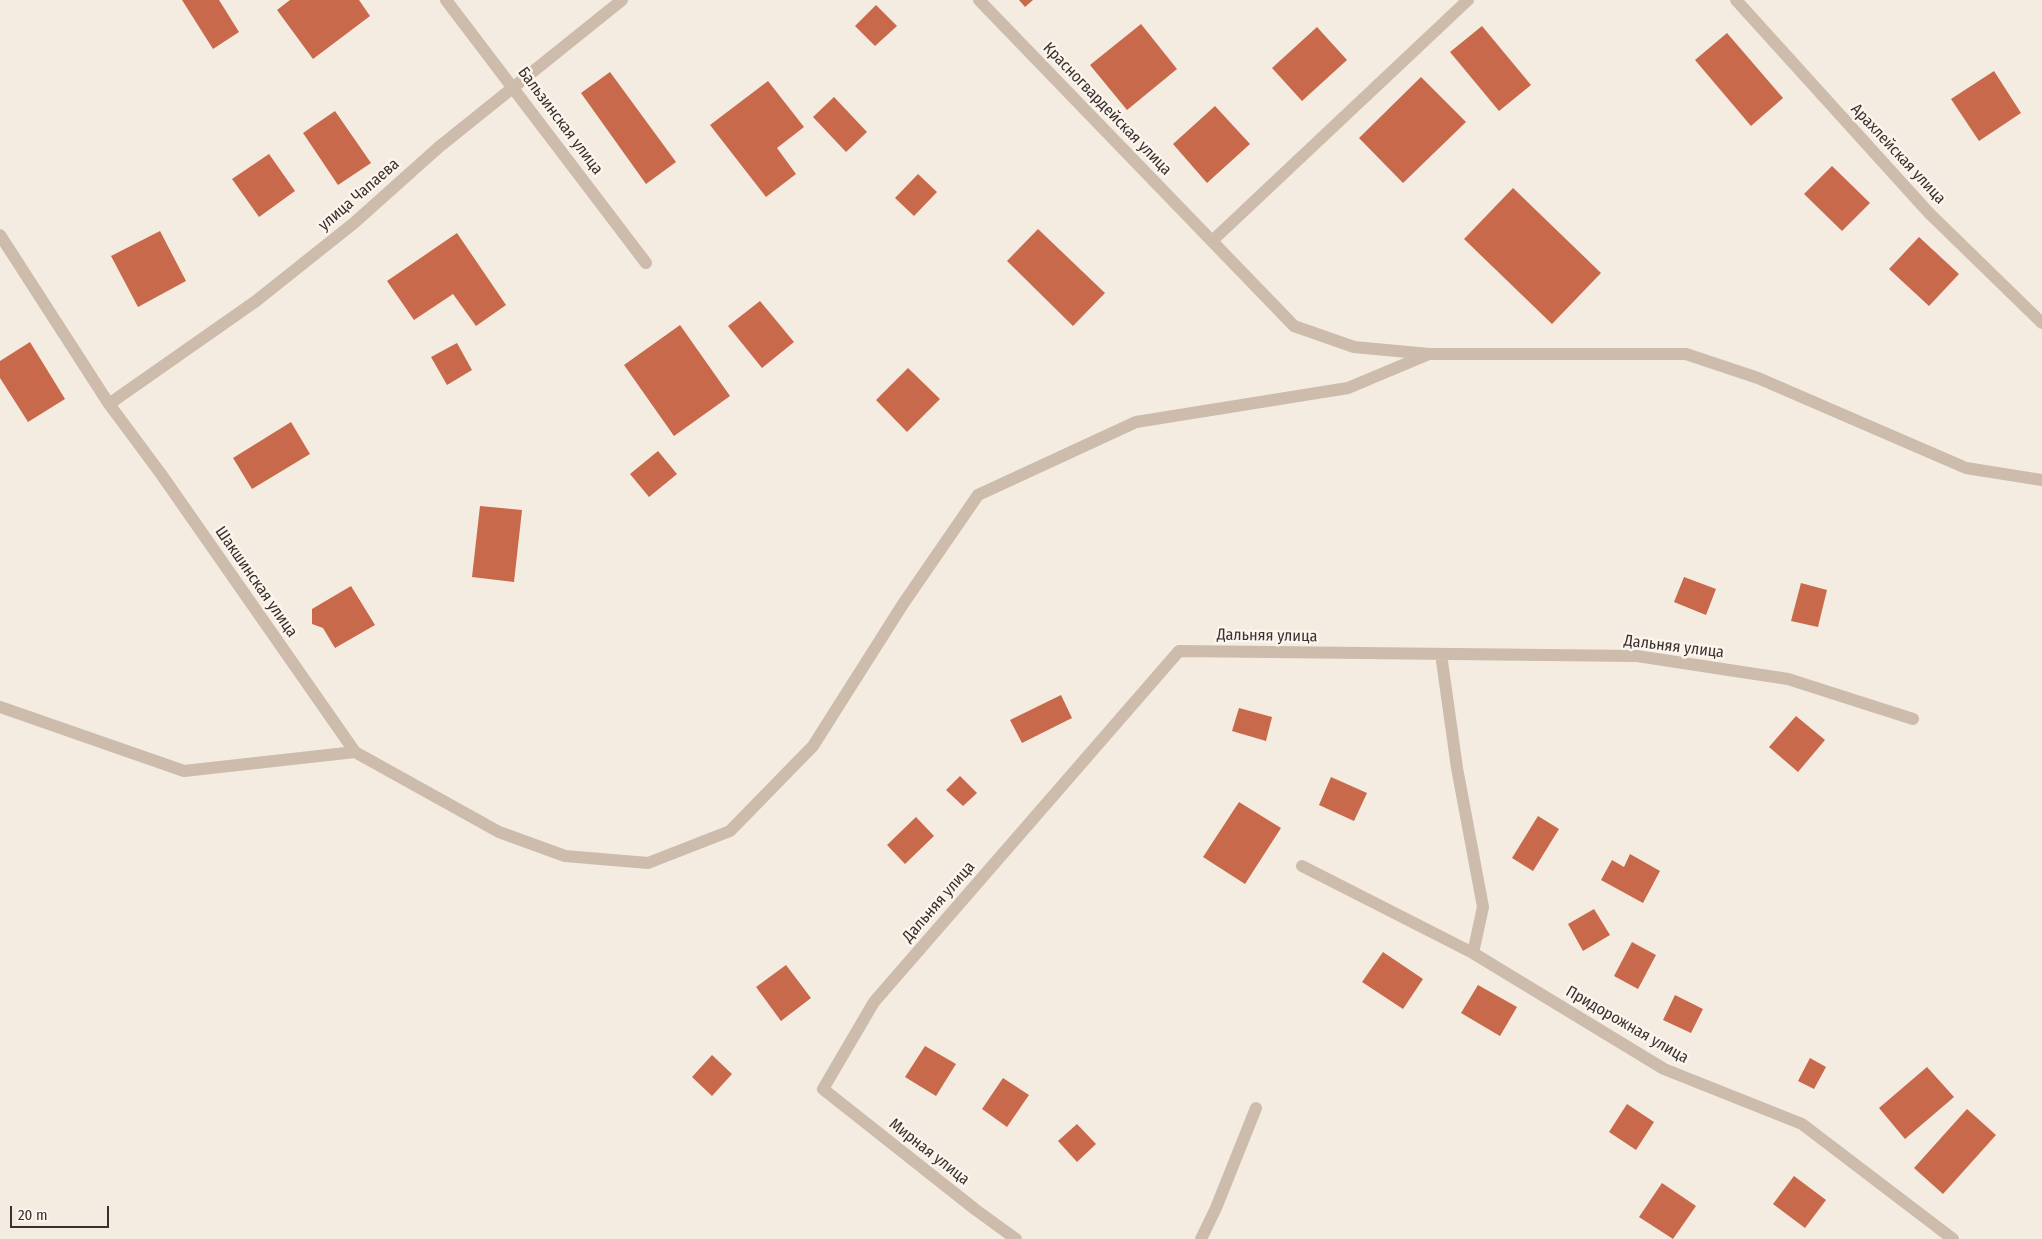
<!DOCTYPE html>
<meta charset="utf-8">
<style>
body{margin:0}
#map{position:relative;width:2042px;height:1239px;overflow:hidden;background:#f4ebe1;font-family:"Fira Sans Condensed",sans-serif}
canvas{display:block}
.scale{position:absolute;left:10px;top:1206px;width:99px;height:22px;box-sizing:border-box;border:2px solid #3b302b;border-top:0;padding-left:6px;font-size:15px;line-height:18px;white-space:nowrap;color:#3b302b;-webkit-text-stroke:4px #fbf5ee;paint-order:stroke}
</style>
<div id="map">
<canvas width="2042" height="1239"></canvas>
<div class="scale">20 m</div>
</div>
<script>
const g = document.querySelector('canvas').getContext('2d');
g.lineJoin = 'round';
function paint(path, color) {
  g.fillStyle = color;
  g.fill(path, 'evenodd');
}
function stroke(path, color, width, dash) {
  g.strokeStyle = color;
  g.lineWidth = width;
  g.lineCap = dash ? 'butt' : 'round';
  g.setLineDash(dash || []);
  g.stroke(path);
}
function label(font, color, halo, rows, align = 'center') {
  g.font = font + ' "Fira Sans Condensed",sans-serif';
  g.lineWidth = 5;
  g.setLineDash([]);
  g.textBaseline = 'middle';
  g.strokeStyle = halo;
  g.fillStyle = color;
  for (const [text, x, y, turn = 0] of rows) {
    g.save();
    g.translate(x, y);
    g.rotate((+turn || 0) * Math.PI / 180);
    g.textAlign = isNaN(turn) ? turn : align;
    if (halo) g.strokeText(text, 0, 0);
    g.fillText(text, 0, 0);
    g.restore();
  }
}
const building = new Path2D(`
 M182 0H219L239 32 213 49Z
 M290 0H359L370 16 313 59 277 10Z
 M1019 0H1033L1025 7Z
 M876 5 897 26 875 46 855 26Z
 M1141 24 1177 69 1127 110 1090 65Z
 M1482 26 1531 85 1499 111 1450 52Z
 M1317 27 1347 60 1302 101 1272 68Z
 M1727 33 1783 98 1751 126 1695 60Z
 M1994 71 2021 113 1979 141 1951 99Z
 M610 72 676 162 646 184 581 93Z
 M1421 77 1466 122 1403 183 1359 138Z
 M768 81 804 127 777 148 796 174 766 197 710 125Z
 M834 97 867 132 846 152 813 117Z
 M1215 106 1250 144 1207 183 1173 144Z
 M335 111 371 163 338 185 303 133Z
 M269 154 295 191 259 217 232 179Z
 M1832 166 1870 203 1842 231 1804 194Z
 M918 174 937 192 914 216 895 198Z
 M1513 188 1601 273 1552 324 1464 239Z
 M1038 229 1105 293 1073 326 1007 261Z
 M160 231 186 281 138 307 111 256Z
 M457 233 506 305 476 326 453 294 414 320 387 281Z
 M1919 237 1959 274 1929 306 1889 269Z
 M760 301 794 342 762 368 728 326Z
 M680 325 730 396 674 436 624 365Z
 M30 342 65 399 28 422 0 378V361Z
 M457 343 472 370 447 385 431 357Z
 M908 368 940 399 907 432 876 400Z
 M291 422 310 454 252 489 233 458Z
 M658 451 677 474 649 497 630 474Z
 M480 506 522 510 514 582 472 577Z
 M1684 577 1716 589 1706 615 1674 602Z
 M1801 583 1827 590 1818 627 1791 621Z
 M351 586 375 625 335 648 323 628 312 624V609Z
 M1061 695 1072 718 1022 743 1010 720Z
 M1239 708 1272 717 1266 741 1232 731Z
 M1796 716 1825 740 1798 772 1769 747Z
 M960 776 977 793 963 806 946 790Z
 M1331 777 1367 793 1354 821 1319 805Z
 M1239 802 1281 828 1245 884 1203 857Z
 M1538 816 1559 829 1533 871 1512 858Z
 M916 817 934 836 905 864 887 845Z
 M1630 854 1660 871 1643 903 1601 880 1612 860 1624 867Z
 M1594 909 1610 935 1583 951 1568 924Z
 M1632 942 1656 955 1638 989 1614 976Z
 M1383 952 1423 979 1403 1009 1362 982Z
 M786 965 811 998 781 1021 756 987Z
 M1478 985 1517 1007 1500 1036 1461 1013Z
 M1675 995 1703 1009 1691 1033 1663 1020Z
 M925 1046 956 1064 936 1096 905 1077Z
 M712 1055 732 1074 712 1096 692 1077Z
 M1810 1058 1826 1067 1814 1089 1798 1081Z
 M1927 1067 1954 1097 1905 1139 1879 1108Z
 M1003 1078 1029 1095 1007 1127 982 1109Z
 M1627 1104 1654 1122 1636 1150 1609 1132Z
 M1967 1109 1996 1135 1943 1194 1914 1168Z
 M1077 1124 1096 1144 1077 1162 1058 1141Z
 M1794 1176 1826 1200 1805 1228 1773 1204Z
 M1662 1183 1696 1206 1673 1239 1639 1217Z`);
const minor = new Path2D(`
 M446 0 646 263
 M979 0 1294 326 1354 347 1429 354H1686L1758 378 1966 468 2042 480
 M1736 0 1929 213 2042 323
 M0 235 109 404 161 474 355 752 499 832 565 856 648 863 730 831 813 746 903 604 978 495 1136 422 1348 388 1429 354
 M1212 241 1468 0
 M109 404 256 301 354 223 439 147 622 0
 M1441 654 1457 768 1483 907 1473 953
 M0 707 184 771 355 752
 M1302 866 1473 953 1664 1069 1802 1124 1953 1239
 M1016 1239 976 1210 823 1089 874 1002 1179 651 1637 656 1788 679 1913 719
 M1201 1239 1216 1208 1256 1108`);
const streetNames = [
 ["Красногвардейская улица",1107,109,46],
 ["Бальзинская улица",560,121,53],
 ["Арахлейская улица",1898,154,47],
 ["улица Чапаева",359,195,-41],
 ["Шакшинская улица",256,582,55],
 ["Дальняя улица",1267,636,1],
 ["Дальняя улица",1674,647,7],
 ["Дальняя улица",939,902,-49],
 ["Придорожная улица",1627,1025,30],
 ["Мирная улица",929,1152,38]
];
paint(building, '#c8694b');
stroke(minor, '#cdbbac', 12);
label('16px', '#3b302b', '#fbf5ee', streetNames);
</script>
